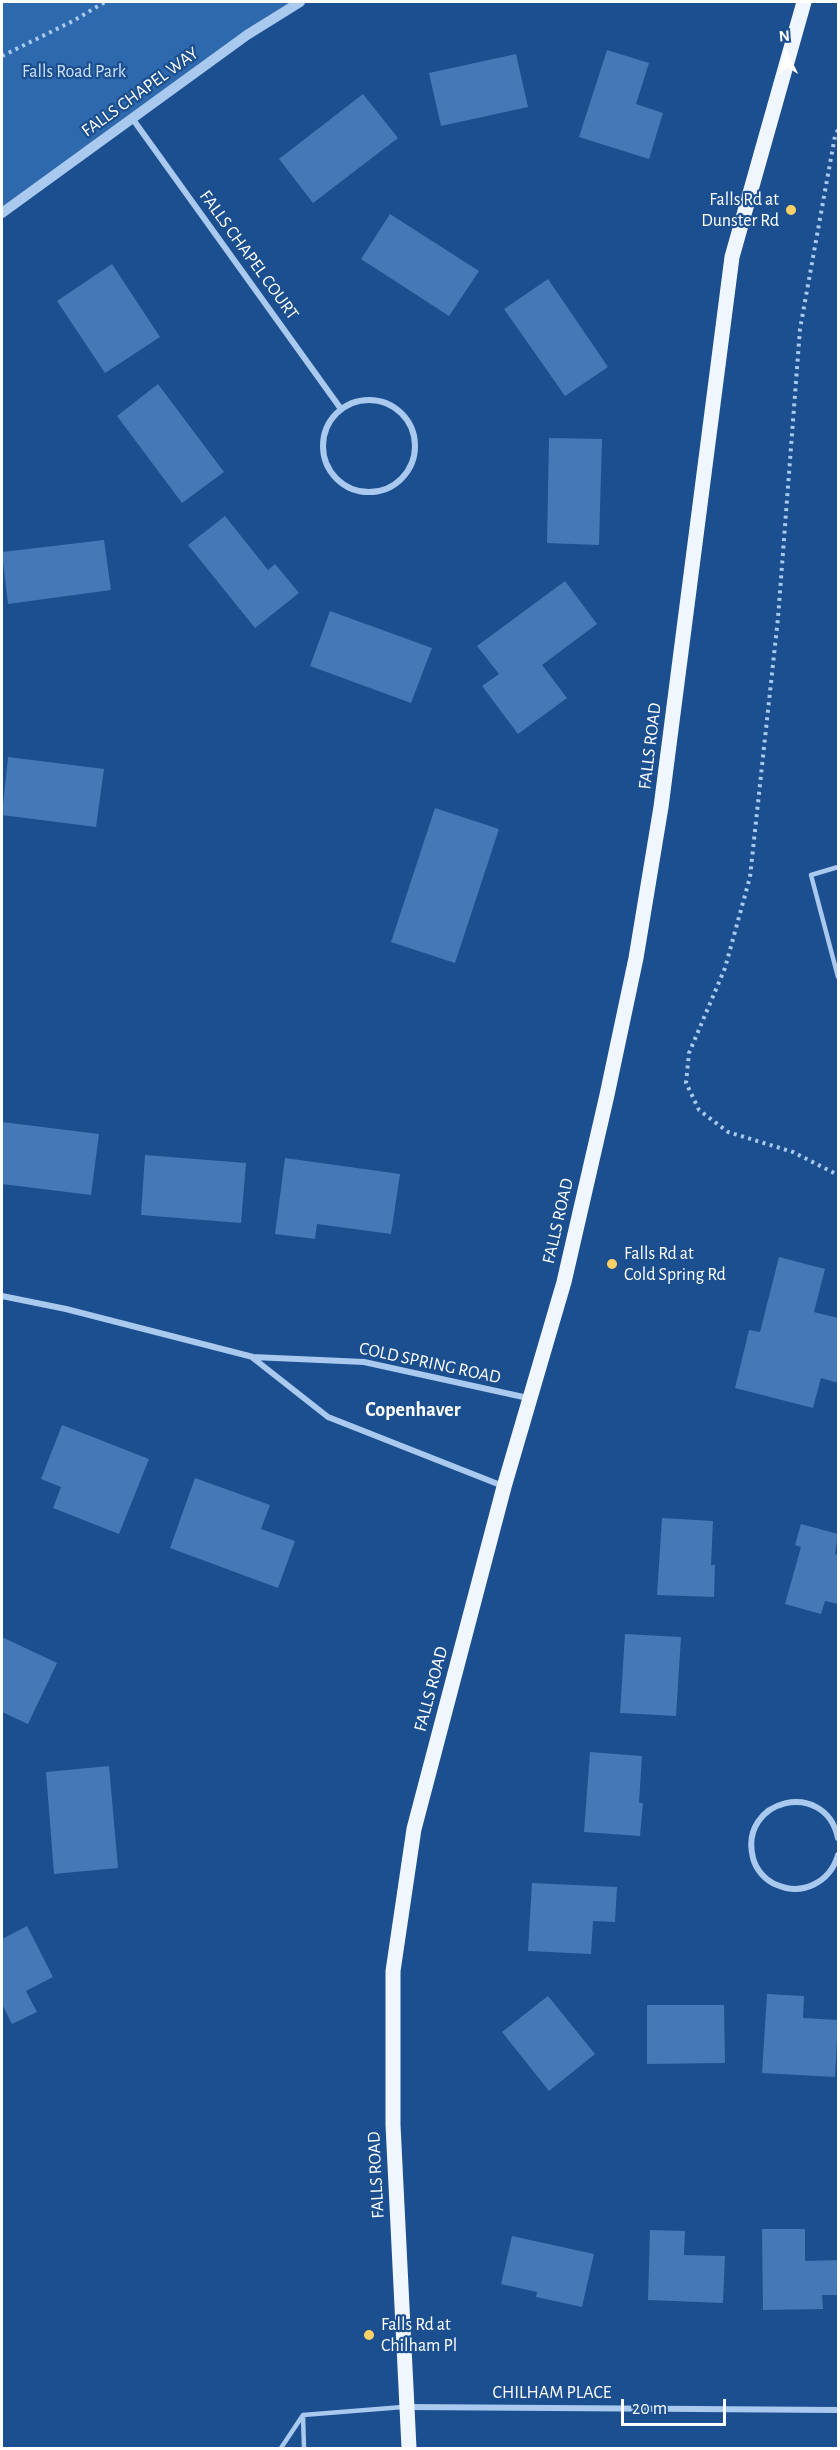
<!DOCTYPE html>
<style>
body{margin:0}
#map{position:relative;width:840px;height:2450px;overflow:hidden;background:#1b4f8f;font-family:"Alegreya Sans",sans-serif}
canvas{display:block}
.frame{position:absolute;inset:0;border:3px solid #fff;pointer-events:none}
.north{position:absolute;left:756px;top:24px;width:60px;height:60px;-webkit-text-stroke:4px #1b4f8f;paint-order:stroke;rotate:355deg;font-size:16px;font-weight:700;line-height:24px;text-align:center;color:#fff}
.north::after{content:'';display:block;margin:auto;width:21px;height:27px;background:#fff;clip-path:polygon(50% 0,100% 100%,50% 72%,0 100%)}
.scale{position:absolute;left:621px;top:2399px;width:105px;height:27px;box-sizing:border-box;border:3px solid #fff;border-top:0;padding-left:8px;font-size:18px;line-height:21px;white-space:nowrap;color:#fff;-webkit-text-stroke:4px #1b4f8f;paint-order:stroke}
</style>
<div id="map">
<canvas width="840" height="2450"></canvas>
<div class="frame"></div>
<div class="north">N</div>
<div class="scale">20 m</div>
</div>
<script>
const g = document.querySelector('canvas').getContext('2d');
g.lineJoin = 'round';
function paint(path, color) {
  g.fillStyle = color;
  g.fill(path, 'evenodd');
}
function stroke(path, color, width, dash) {
  g.strokeStyle = color;
  g.lineWidth = width;
  g.lineCap = dash ? 'butt' : 'round';
  g.setLineDash(dash || []);
  g.stroke(path);
}
function label(font, color, halo, rows, align = 'center') {
  g.font = font + ' "Alegreya Sans",sans-serif';
  g.lineWidth = 4.5;
  g.setLineDash([]);
  g.textBaseline = 'middle';
  g.strokeStyle = halo;
  g.fillStyle = color;
  for (const [text, x, y, turn = 0] of rows) {
    g.save();
    g.translate(x, y);
    g.rotate((+turn || 0) * Math.PI / 180);
    g.textAlign = isNaN(turn) ? turn : align;
    if (halo) g.strokeText(text, 0, 0);
    g.fillText(text, 0, 0);
    g.restore();
  }
}
const green = new Path2D(`
 M2 2H300L2 213Z`);
const building = new Path2D(`
 M607 50 649 63 636 104 663 113 649 159 579 137Z
 M516 54 528 107 441 126 429 73Z
 M363 94 398 138 313 203 279 159Z
 M390 214 479 271 449 316 361 259Z
 M112 264 160 337 105 373 57 301Z
 M548 279 608 367 565 396 504 309Z
 M158 384 224 472 182 503 117 416Z
 M549 438 602 439 599 545 547 543Z
 M225 516 268 570 275 564 299 593 255 628 188 545Z
 M104 540 111 590 8 604 2 552Z
 M565 581 597 624 542 665 567 698 518 734 482 686 499 674 477 646Z
 M330 611 432 648 411 703 310 666Z
 M8 757 104 769 96 827 2 815Z
 M435 808 499 829 455 963 391 942Z
 M2 1122 99 1134 91 1195 2 1184Z
 M145 1155 246 1163 241 1223 141 1215Z
 M285 1158 400 1174 391 1234 317 1224 315 1239 275 1234Z
 M779 1257 825 1269 814 1312 838 1318V1383L821 1378 813 1408 735 1388 749 1330 760 1332Z
 M62 1425 149 1459 119 1534 53 1508 61 1487 41 1479Z
 M195 1478 270 1505 261 1529 295 1541 278 1588 170 1548Z
 M662 1518 713 1521 711 1565H715L714 1597 657 1595Z
 M801 1524 838 1534 835 1554 838 1555V1604L825 1601 821 1614 785 1604 801 1547 795 1545Z
 M625 1634 681 1637 676 1716 620 1713Z
 M2 1637 57 1663 28 1724 2 1712Z
 M590 1752 642 1756 639 1803H643L640 1836 584 1832Z
 M109 1766 118 1868 54 1874 46 1772Z
 M532 1883 617 1887 615 1922 593 1921 591 1954 528 1951Z
 M27 1926 53 1977 26 1991 37 2012 12 2024 2 2004V1939Z
 M767 1994 804 1996 803 2018 838 2020 835 2077 762 2073Z
 M548 1996 595 2054 549 2091 502 2032Z
 M647 2005H724L725 2063 647 2064Z
 M762 2229H805V2261L838 2260V2295H822L823 2309 763 2310Z
 M650 2230 685 2231 684 2255 725 2256 723 2303 648 2300Z
 M512 2236 594 2254 582 2307 536 2297 537 2292 501 2284Z`);
const path = new Path2D(`
 M2 56 73 21 105 2
 M838 130 835 136 800 329 778 618 750 877 725 968 689 1053 686 1083 699 1110 728 1132 793 1152 838 1175`);
const service = new Path2D(`
 M838 867 811 875 838 977
 M281 2448 303 2415
 M304 2448 303 2415 403 2407`);
const minor = new Path2D(`
 M132 118 341 409
 M323 446a46 46 0 1 1 92 0a46 46 0 1 1-92 0Z
 M2 1296 66 1309 253 1357 364 1362 528 1398
 M253 1358 328 1417 503 1486
 M838 1838C825 1778 738 1799 753 1858 756 1870 766 1881 777 1885 803 1896 830 1882 838 1855
 M409 2407 838 2410`);
const tertiary = new Path2D(`
 M2 213 247 35 300 2`);
const primary = new Path2D(`
 M409 2448 393 2125V1971L414 1829 504 1487 564 1282 607 1095 636 958 661 807 732 257 804 2`);
const markers = [
 [791,210,6,"#ffd166"],
 [612,1264,6,"#ffd166"],
 [369,2335,6,"#ffd166"]
];
const parkNames = [
 ["Falls Road Park",74,72]
];
const streetNames = [
 ["FALLS CHAPEL WAY",140,92,-36],
 ["FALLS CHAPEL COURT",249,255,54],
 ["FALLS ROAD",650,746,-83],
 ["FALLS ROAD",558,1221,-77],
 ["COLD SPRING ROAD",430,1363,12],
 ["FALLS ROAD",431,1689,-75],
 ["FALLS ROAD",376,2175,-93],
 ["CHILHAM PLACE",552,2393]
];
const poiNames = [
 ["Falls Rd at",779,200,"right"],
 ["Dunster Rd",779,221,"right"],
 ["Falls Rd at",624,1254],
 ["Cold Spring Rd",624,1275],
 ["Falls Rd at",381,2325],
 ["Chilham Pl",381,2346]
];
const neighbourhoodNames = [
 ["Copenhaver",413,1410]
];
paint(green, '#2e69ad');
paint(building, '#4478b7');
stroke(path, '#a9c9ee', 4, [3, 4.5]);
stroke(service, '#a9c9ee', 4.5);
stroke(minor, '#a9c9ee', 6);
stroke(tertiary, '#a9c9ee', 10);
stroke(primary, '#f0f6ff', 15);
for (const [x, y, r, color] of markers) {
  const dot = new Path2D();
  dot.arc(x, y, r, 0, 2 * Math.PI);
  g.fillStyle = color;
  g.fill(dot);
  stroke(dot, '#1b4f8f', 2);
}
label('18px', '#cfe3fa', '#1b4f8f', parkNames);
label('18px', '#fff', '#1b4f8f', streetNames);
label('18px', '#fff', '#1b4f8f', poiNames, 'left');
label('bold 20px', '#fff', '#1b4f8f', neighbourhoodNames);
</script>
